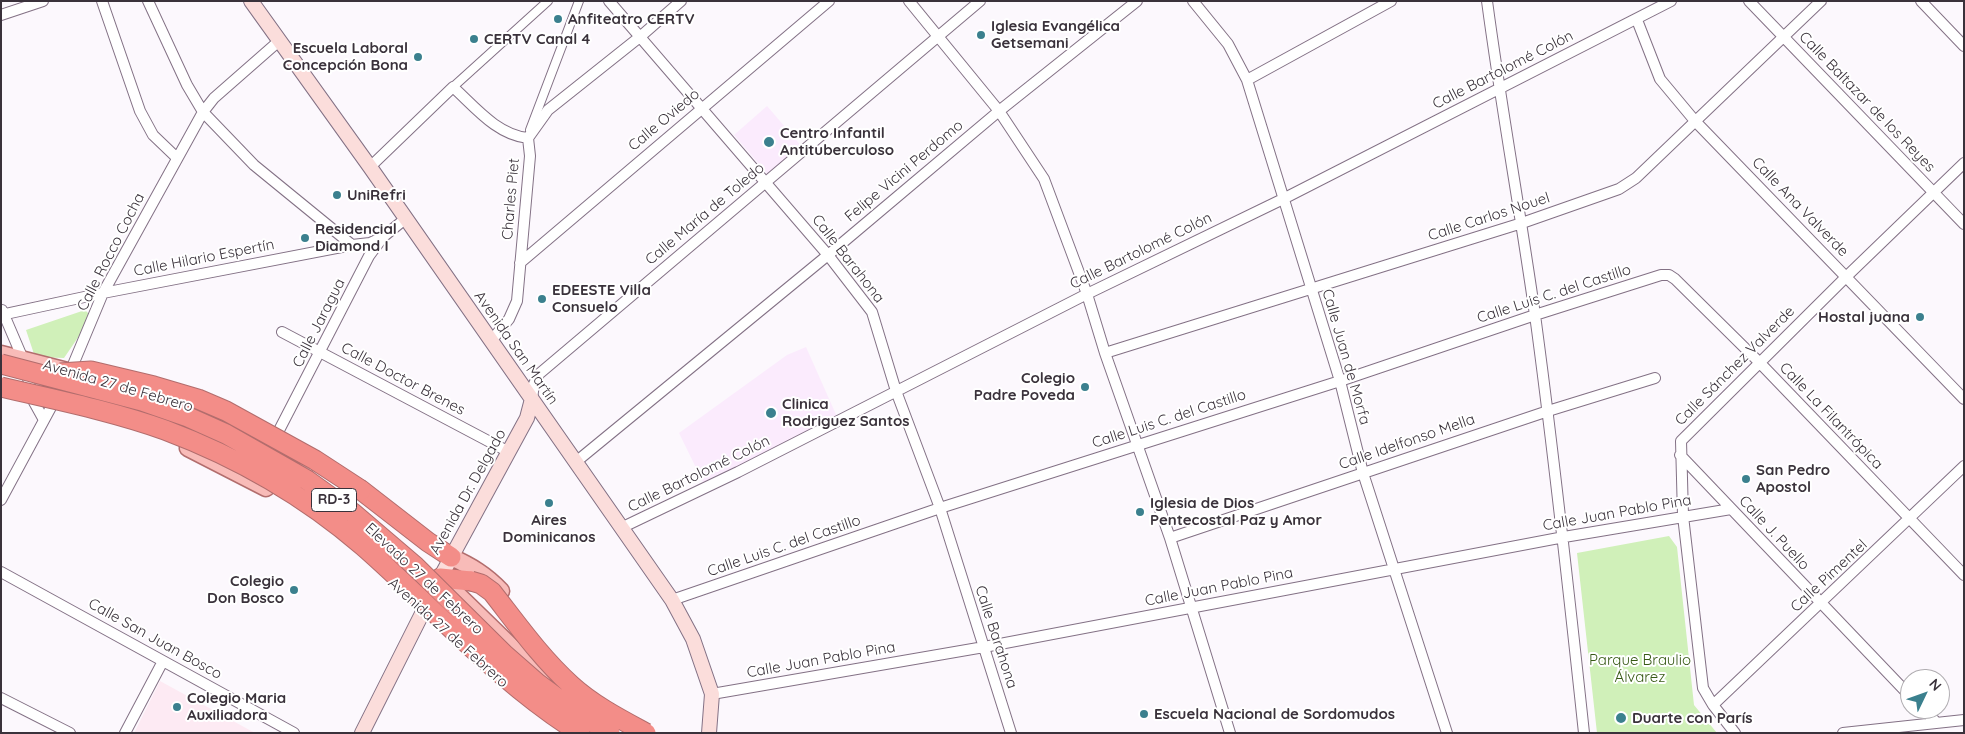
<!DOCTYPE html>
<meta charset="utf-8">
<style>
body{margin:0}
#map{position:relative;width:1965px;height:734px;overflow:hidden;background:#fcf8fd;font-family:Quicksand,sans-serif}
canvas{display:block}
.frame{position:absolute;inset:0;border:2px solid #3a323b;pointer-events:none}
.north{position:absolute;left:1900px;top:669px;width:50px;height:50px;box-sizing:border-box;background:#fff;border:1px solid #b0adb1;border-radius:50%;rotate:48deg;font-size:14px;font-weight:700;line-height:20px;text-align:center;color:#3a323b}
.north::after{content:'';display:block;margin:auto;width:18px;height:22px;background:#3b808e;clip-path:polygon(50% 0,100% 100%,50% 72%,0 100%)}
</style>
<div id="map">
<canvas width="1965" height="734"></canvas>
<div class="frame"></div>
<div class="north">N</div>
</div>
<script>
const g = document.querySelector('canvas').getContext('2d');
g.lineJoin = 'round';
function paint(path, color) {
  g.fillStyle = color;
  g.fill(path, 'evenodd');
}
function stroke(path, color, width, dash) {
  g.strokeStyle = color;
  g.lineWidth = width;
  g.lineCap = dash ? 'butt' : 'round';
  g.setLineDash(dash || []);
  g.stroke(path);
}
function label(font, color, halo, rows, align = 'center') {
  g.font = font + ' Quicksand,sans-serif';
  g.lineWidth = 4;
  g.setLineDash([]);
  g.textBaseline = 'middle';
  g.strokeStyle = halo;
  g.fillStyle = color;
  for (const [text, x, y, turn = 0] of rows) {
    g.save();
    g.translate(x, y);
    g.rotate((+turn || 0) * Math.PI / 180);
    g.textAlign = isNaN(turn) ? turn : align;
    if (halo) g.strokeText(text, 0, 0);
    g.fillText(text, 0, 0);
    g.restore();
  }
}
const built = new Path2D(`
 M767 106 804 149 771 178 734 135Z
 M806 347 838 419 703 482 679 433 787 355Z`);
const education = new Path2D(`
 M160 681 255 733H134Z`);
const green = new Path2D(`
 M85 310 92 317 64 358 35 357 26 330Z
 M1669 536 1677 547 1694 705 1717 733H1597L1577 553Z`);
const pedestrian = new Path2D(`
 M453 87 548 1
 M530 130 579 1`);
const minor = new Path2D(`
 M102 1 140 111 153 135 177 158
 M148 1 187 85 203 112 254 165 352 245
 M609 1 828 255 872 312 896 391 940 508 1011 733
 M909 1 999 111 1044 179 1087 294 1105 353 1170 538 1230 733
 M1193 1 1228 44 1247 80 1340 381 1363 473 1447 733
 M1487 1C1501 106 1520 210 1535 315 1554 454 1569 593 1584 733
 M1749 1 1964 224
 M1921 1 1964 46
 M1 15 43 1
 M1637 20 1660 79 1695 121 1964 399
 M1247 80 1391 1
 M528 138 548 110 641 36 681 1
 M370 167 453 87C475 107 497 135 528 138
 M520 263 829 1
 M2 310 23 359 34 402 44 420
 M1 315 103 293 352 245 370 243 383 237
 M282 332 509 452
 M491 341 509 319 517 301 530 156 528 138
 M1105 353 1522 223 1619 189 1636 178 1821 1
 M532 399 534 384 539 374 980 1
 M273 442 369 256 383 237 405 219
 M1680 455 1910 696
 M577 461 828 255 999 111 1137 1
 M1 500 70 372 103 293 203 112 214 98 279 41
 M623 527 738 472 1087 294 1283 199 1671 1
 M1170 538 1548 411 1655 378
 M1 572 294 733
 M672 600 940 508 1340 381 1535 315 1661 275H1669L1675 279 1759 362 1964 575
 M712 694 984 647 1564 537 1731 509
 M1 698 70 733
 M1713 705 1964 466
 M1923 709 1937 723
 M125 733 163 661
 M1735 733 1713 705 1703 688 1683 516 1681 441 1847 276 1964 163
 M1843 733 1964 720`);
const secondary = new Path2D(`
 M251 1 370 167 672 600 693 639 712 694 709 733
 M362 733 440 578 527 418 532 399`);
const primary = new Path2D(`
 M1 354 75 373
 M180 402 194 407 270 448 291 461
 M188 448 266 488
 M451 557C471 566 486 575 501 591
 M456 593 525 660 576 699`);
const motorway = new Path2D(`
 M361 490 428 542 451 557
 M440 578 471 581`);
const motorwayBridge = new Path2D(`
 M1 364 142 401 188 417 226 434 307 480 353 513 415 566 505 655 537 683 572 709 610 733
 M60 373 91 371 154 386 198 399 226 411 315 460 361 490
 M1 387C56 400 112 411 165 430 237 457 305 496 363 546 435 609 498 682 580 733
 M471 581 481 584 492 592C517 624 541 658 571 685 593 705 620 719 646 733`);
const markers = [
 [558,19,5,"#3b808e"],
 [981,35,5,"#3b808e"],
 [474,39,5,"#3b808e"],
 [418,57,5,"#3b808e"],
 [769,142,6,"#3b808e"],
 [337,195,5,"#3b808e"],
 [305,238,5,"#3b808e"],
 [542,299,5,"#3b808e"],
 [1920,317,5,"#3b808e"],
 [1085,387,5,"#3b808e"],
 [771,413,6,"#3b808e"],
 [1746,479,5,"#3b808e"],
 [549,503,5,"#3b808e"],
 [1140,512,5,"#3b808e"],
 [294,590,5,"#3b808e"],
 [177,707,5,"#3b808e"],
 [1144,714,5,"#3b808e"],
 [1621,718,6,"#3b808e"]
];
const shields = [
 [334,500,45]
];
const shieldNames = [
 ["RD-3",334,500]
];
const poiNames = [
 ["Anfiteatro CERTV",568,19],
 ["Iglesia Evangélica",991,26],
 ["Getsemani",991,43],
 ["CERTV Canal 4",484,39],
 ["Escuela Laboral",408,48,"right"],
 ["Concepción Bona",408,65,"right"],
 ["Centro Infantil",780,133],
 ["Antituberculoso",780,150],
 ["UniRefri",347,195],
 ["Residencial",315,229],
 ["Diamond I",315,246],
 ["EDEESTE Villa",552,290],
 ["Consuelo",552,307],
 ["Hostal juana",1910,317,"right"],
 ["Colegio",1075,378,"right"],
 ["Padre Poveda",1075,395,"right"],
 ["Clinica",782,404],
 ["Rodriguez Santos",782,421],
 ["San Pedro",1756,470],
 ["Apostol",1756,487],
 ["Iglesia de Dios",1150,503],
 ["Pentecostal Paz y Amor",1150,520],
 ["Aires",549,520,"center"],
 ["Dominicanos",549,537,"center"],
 ["Colegio",284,581,"right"],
 ["Don Bosco",284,598,"right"],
 ["Colegio Maria",187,698],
 ["Auxiliadora",187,715],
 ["Escuela Nacional de Sordomudos",1154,714],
 ["Duarte con París",1632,718]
];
const streetNames = [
 ["Calle Bartolomé Colón",1503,70,-27],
 ["Calle Baltazar de los Reyes",1867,102,46],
 ["Calle Oviedo",664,120,-40],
 ["Felipe Vicini Perdomo",904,171,-40],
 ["Charles Piet",511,199,-85],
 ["Calle Ana Valverde",1800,207,46],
 ["Calle María de Toledo",705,214,-40],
 ["Calle Carlos Nouel",1489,217,-18],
 ["Calle Bartolomé Colón",1141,251,-26],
 ["Calle Rocco Cocha",111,252,-63],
 ["Calle Hilario Espertín",204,258,-11],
 ["Calle Barahona",848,259,52],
 ["Calle Luis C. del Castillo",1554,294,-18],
 ["Calle Jaragua",319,323,-63],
 ["Avenida San Martín",516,348,55],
 ["Calle Juan de Morfa",1346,357,74],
 ["Calle Sánchez Valverde",1735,366,-45],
 ["Calle Doctor Brenes",403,379,28],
 ["Avenida 27 de Febrero",118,386,16],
 ["Calle La Filantrópica",1831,416,46],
 ["Calle Luis C. del Castillo",1169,419,-18],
 ["Calle Idelfonso Mella",1407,442,-19],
 ["Calle Bartolomé Colón",699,474,-26],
 ["Avenida Dr. Delgado",468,492,-61],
 ["Calle Juan Pablo Pina",1617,513,-10],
 ["Calle J. Puello",1774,533,47],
 ["Calle Luis C. del Castillo",784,546,-19],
 ["Calle Pimentel",1829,576,-43],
 ["Elevado 27 de Febrero",424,579,43],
 ["Calle Juan Pablo Pina",1219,587,-11],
 ["Avenida 27 de Febrero",448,633,42],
 ["Calle Barahona",996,637,72],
 ["Calle San Juan Bosco",155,639,29],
 ["Calle Juan Pablo Pina",821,660,-10]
];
const parkNames = [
 ["Parque Braulio",1640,660],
 ["Álvarez",1640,677]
];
paint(built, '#fbebfd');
paint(education, '#fdeaf3');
paint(green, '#d0f0b9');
stroke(pedestrian, '#837185', 10);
stroke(minor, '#837185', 12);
stroke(secondary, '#837185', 16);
stroke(primary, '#b26d6d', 19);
stroke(motorway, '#b26d6d', 21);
stroke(pedestrian, '#fff', 8);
stroke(minor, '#fff', 10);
stroke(secondary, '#fbdddb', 14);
stroke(primary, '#f8bbb8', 16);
stroke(motorway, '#f38d88', 19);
stroke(motorwayBridge, '#b26d6d', 21, []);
stroke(motorwayBridge, '#f38d88', 19);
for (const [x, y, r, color] of markers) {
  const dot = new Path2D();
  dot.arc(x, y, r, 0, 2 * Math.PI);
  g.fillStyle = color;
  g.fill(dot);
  stroke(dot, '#fff', 2);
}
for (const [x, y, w] of shields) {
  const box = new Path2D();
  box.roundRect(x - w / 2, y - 11.5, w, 23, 4);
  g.fillStyle = '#fff';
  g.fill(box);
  stroke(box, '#3a323b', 1);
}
label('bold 14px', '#3a323b', null, shieldNames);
label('bold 15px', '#3a323b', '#fff', poiNames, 'left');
label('15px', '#3a323b', '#fff', streetNames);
label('15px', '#375915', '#fff', parkNames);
</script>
